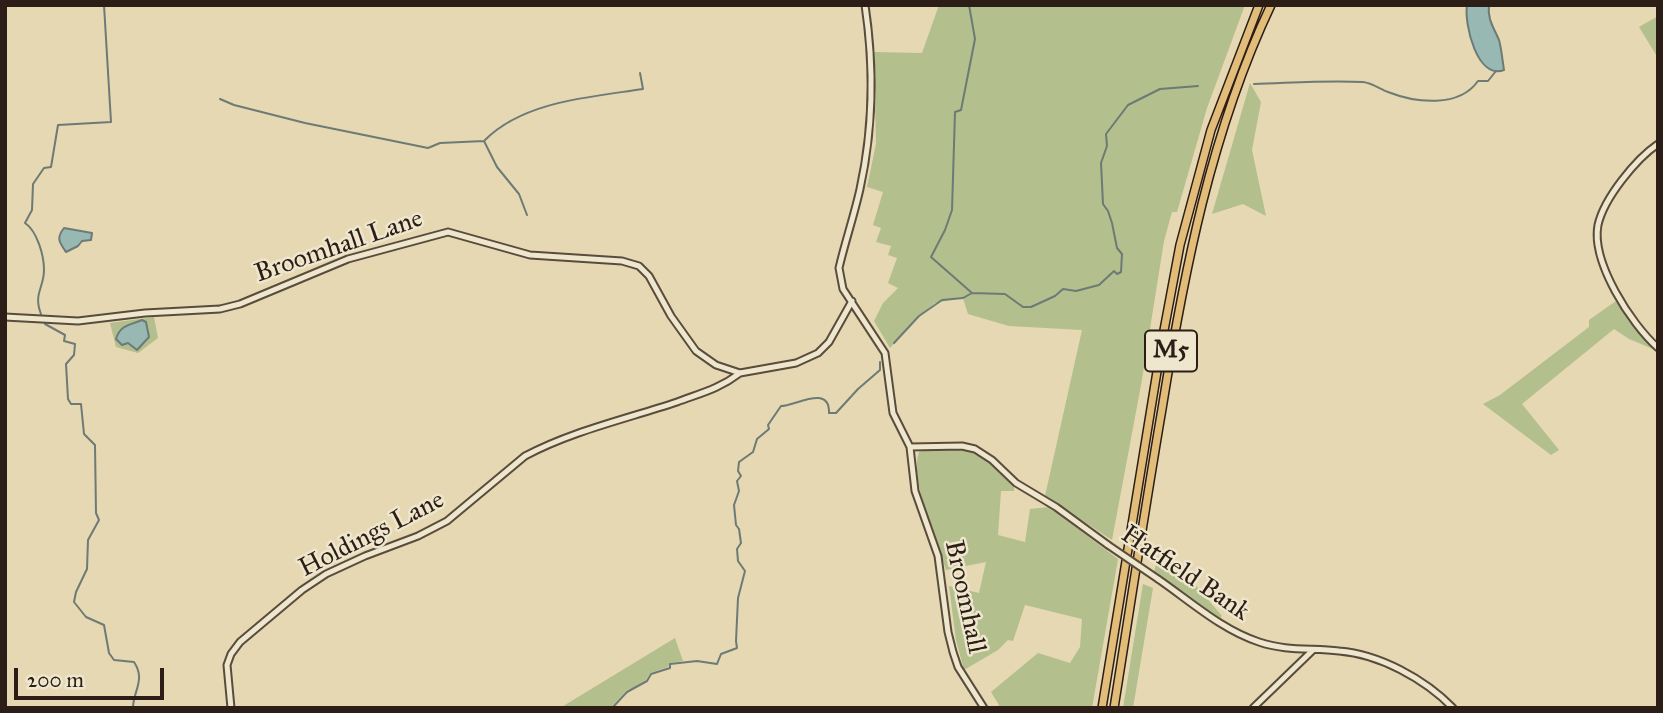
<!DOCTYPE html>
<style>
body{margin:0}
#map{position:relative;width:1663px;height:713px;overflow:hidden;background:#e5d8b2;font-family:"IM FELL Great Primer",serif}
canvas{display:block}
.frame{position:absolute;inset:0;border:7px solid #2c1e16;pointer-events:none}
.scale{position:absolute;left:14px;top:668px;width:150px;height:32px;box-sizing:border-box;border:4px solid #2c1e16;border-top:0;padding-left:9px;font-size:21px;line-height:24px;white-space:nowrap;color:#2c1e16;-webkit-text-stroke:5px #eee6cd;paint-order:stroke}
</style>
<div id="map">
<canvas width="1663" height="713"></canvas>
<div class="frame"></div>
<div class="scale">200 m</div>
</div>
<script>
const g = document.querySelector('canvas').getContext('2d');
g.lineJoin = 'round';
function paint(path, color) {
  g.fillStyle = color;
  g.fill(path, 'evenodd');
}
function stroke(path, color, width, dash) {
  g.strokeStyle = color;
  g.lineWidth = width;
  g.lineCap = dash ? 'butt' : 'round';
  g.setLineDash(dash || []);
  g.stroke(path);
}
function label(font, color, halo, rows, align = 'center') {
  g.font = font + ' "IM FELL Great Primer",serif';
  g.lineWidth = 5;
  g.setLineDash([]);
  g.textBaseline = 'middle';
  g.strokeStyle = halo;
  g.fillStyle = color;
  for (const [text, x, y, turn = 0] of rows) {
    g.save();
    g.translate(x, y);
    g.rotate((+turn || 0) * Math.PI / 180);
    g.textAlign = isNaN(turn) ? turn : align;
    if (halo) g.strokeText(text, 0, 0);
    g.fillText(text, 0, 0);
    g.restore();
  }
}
const green = new Path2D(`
 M939 5H1245L1207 108 1177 212H1172L1164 241 1141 385 1112 540 1045 496 1082 330 1009 326 968 314 963 298 935 303 919 316 890 348 874 321 883 303 898 288 888 283 897 258 888 255 891 246 876 242 881 228 873 225 883 192 867 187 876 144 874 52 922 53Z
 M1658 16V58L1639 27Z
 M1250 83 1261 102 1252 150 1266 216 1243 204 1212 214Z
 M1616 301 1636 330 1658 351 1629 339 1614 329 1522 404 1559 450 1551 455 1483 404 1500 395 1589 327V320Z
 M154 317 158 338 138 353 116 347 110 323Z
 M926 450H968L981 455 1014 484V491H1001L998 535 1025 542 1030 509 1049 507 1118 559 1092 708H995L999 705 991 692 1038 653 1070 663 1080 647 1082 619 1025 605 1013 641 1008 640 998 650 964 670 956 640 949 586 979 593 986 562 946 570C937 543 909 478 919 452Z
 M1158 556 1192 581 1222 616 1220 619 1154 572Z
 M1143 584 1153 588 1133 708H1123Z
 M675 638 683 661 670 663 668 667 650 673 646 680 634 688 627 690 610 708H560Z`);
const water = new Path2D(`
 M1467 5H1489C1487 19 1494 28 1499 40 1501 46 1503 64 1504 70 1477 80 1464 24 1467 5Z
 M64 228 92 233 91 240 82 241 78 246 66 252C59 242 56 238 64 228Z
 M142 320 146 322 149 337 137 350 128 343 122 345 116 339C120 325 130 325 142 320Z`);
const stream = new Path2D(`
 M969 5 975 39 961 110 955 112 952 210 945 230 931 257 972 293
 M1254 84C1290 83 1327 80 1363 82 1372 83 1380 89 1388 92 1416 103 1459 108 1478 81H1488L1496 71
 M220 99 234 105 305 123 428 148 440 143 484 141 497 167 519 194 527 215
 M485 140C524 101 591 97 643 89L640 73
 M41 314C33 294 44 288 44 270 44 255 37 231 25 223L32 210 33 184 44 168 51 167 58 125 111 122 104 5
 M45 324 65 335 64 341 75 344 74 355 66 364 68 399 71 404H81L84 434 95 445 96 513 99 520 88 540 87 569 76 592 74 602 86 617 104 625 109 653 114 660 134 662C146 680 133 691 133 708
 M894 343 919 316 942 300 963 298 972 293 1005 294 1023 307H1031L1055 296 1063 289 1076 291 1099 285 1114 271 1117 274 1121 272 1122 254 1117 248 1112 223 1108 211 1103 204 1101 163 1107 146 1106 134 1128 105 1160 89 1198 86
 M612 708 627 692 647 681 651 674 670 668V664L697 661 717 664 721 654 737 648 736 641 738 598 745 571 738 561 737 549 741 543 739 529 736 525 734 505 739 491 737 481 741 476 738 471 739 462 753 452 757 439 769 429 768 425 781 406C795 406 830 384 829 413H836L858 389 880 370V362`);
const minor = new Path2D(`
 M865 5C874 65 873 130 860 189 854 216 845 242 839 268L843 289 885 353 893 413 910 447 915 491 938 556 948 632 953 652 958 667 984 708
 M1658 144C1636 159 1604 198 1598 225 1591 262 1631 324 1658 348
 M5 317 78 321 145 313 220 309 240 304 348 259 448 232 530 255 622 261 639 266 649 276 671 316 696 351 716 365 740 373 796 363 818 353 829 342 852 301
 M910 447 962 446 975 449 992 460 1016 483 1056 507 1108 545
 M1158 579C1190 601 1222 630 1259 642 1285 651 1311 648 1339 651 1379 654 1425 679 1453 708
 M231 708 227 665 231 654 240 642 302 590 326 574 365 556 418 536 447 521 525 456C572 431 626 419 677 402 701 393 719 389 740 373
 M1253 708 1313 650`);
const highway = new Path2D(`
 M1102 708 1162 341 1180 245 1211 130 1259 5
 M1114 708C1130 608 1145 508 1162 409 1184 272 1211 132 1271 5`);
const minorBridge = new Path2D(`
 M1108 545 1158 579`);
const shields = [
 [1171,351,52]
];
const shieldNames = [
 ["M5",1171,351]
];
const streetNames = [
 ["Broomhall Lane",339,247,-19],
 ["Holdings Lane",372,535,-27],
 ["Hatfield Bank",1185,574,34],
 ["Broomhall",964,597,78]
];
paint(green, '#b3bf8d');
paint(water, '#98b8b4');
stroke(water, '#6d7a75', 2);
stroke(stream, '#6d7a75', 2);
stroke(minor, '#5a4c3d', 9);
stroke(highway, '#2c1e16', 10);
stroke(minor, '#eee6cd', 5);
stroke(highway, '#e2bc79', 7);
stroke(minorBridge, '#5a4c3d', 9, []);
stroke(minorBridge, '#eee6cd', 5);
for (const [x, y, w] of shields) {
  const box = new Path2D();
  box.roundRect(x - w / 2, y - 20.5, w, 41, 5);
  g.fillStyle = '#eee6cd';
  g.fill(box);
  stroke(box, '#2c1e16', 2);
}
label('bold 24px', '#2c1e16', null, shieldNames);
label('26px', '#2c1e16', '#eee6cd', streetNames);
</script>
